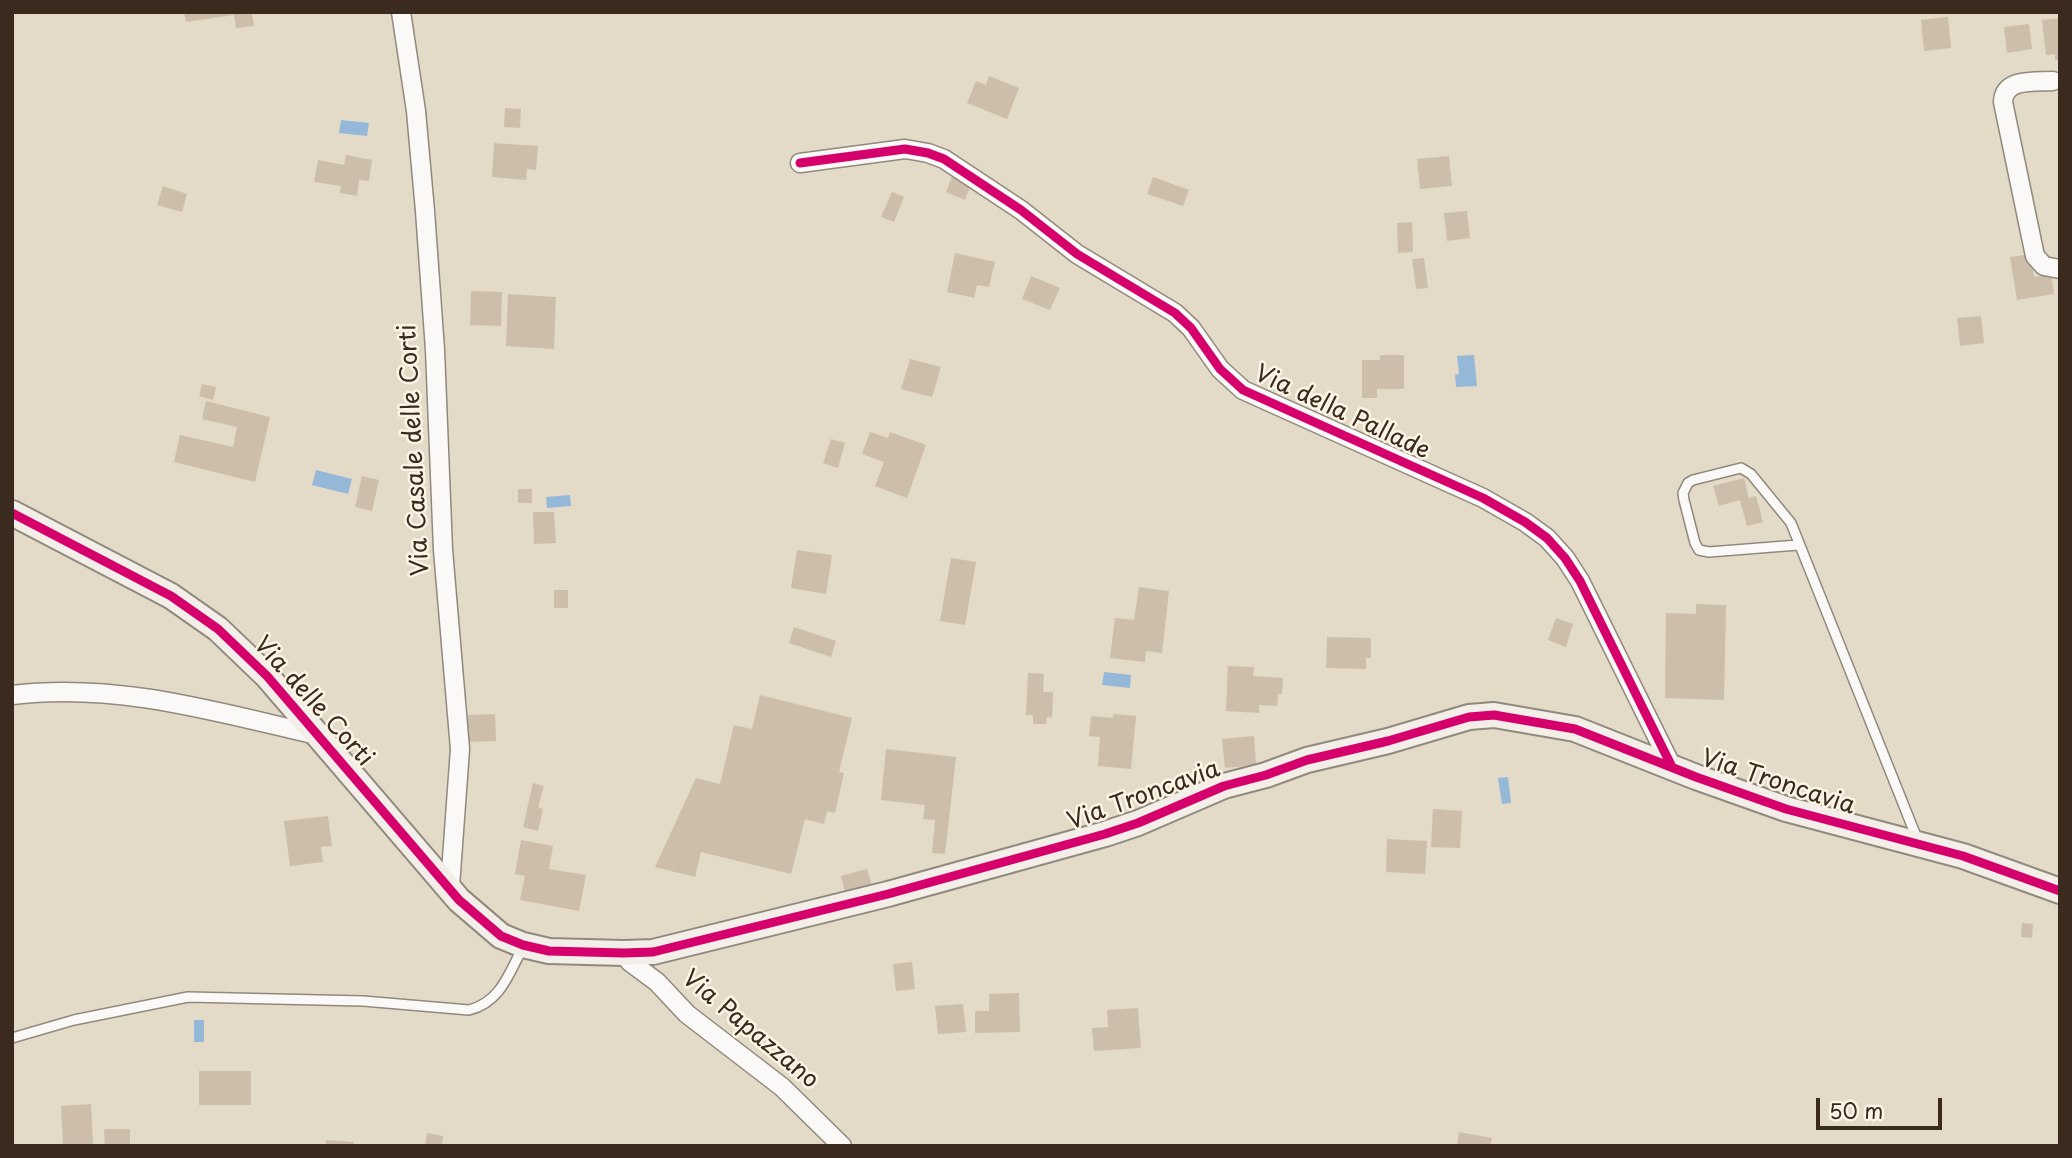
<!DOCTYPE html>
<style>
body{margin:0}
#map{position:relative;width:2072px;height:1158px;overflow:hidden;background:#e3dac7;font-family:"Playpen Sans",sans-serif}
canvas{display:block}
.frame{position:absolute;inset:0;border:14px solid #3b2a1e;pointer-events:none}
.scale{position:absolute;left:1816px;top:1098px;width:126px;height:32px;box-sizing:border-box;border:4px solid #3b2a1e;border-top:0;padding-left:9px;font-size:21px;line-height:24px;white-space:nowrap;color:#3b2a1e;-webkit-text-stroke:5px #fcf5e5;paint-order:stroke}
</style>
<div id="map">
<canvas width="2072" height="1158"></canvas>
<div class="frame"></div>
<div class="scale">50 m</div>
</div>
<script>
const g = document.querySelector('canvas').getContext('2d');
g.lineJoin = 'round';
function paint(path, color) {
  g.fillStyle = color;
  g.fill(path, 'evenodd');
}
function stroke(path, color, width, dash) {
  g.strokeStyle = color;
  g.lineWidth = width;
  g.lineCap = dash ? 'butt' : 'round';
  g.setLineDash(dash || []);
  g.stroke(path);
}
function label(font, color, halo, rows, align = 'center') {
  g.font = font + ' "Playpen Sans",sans-serif';
  g.lineWidth = 5;
  g.setLineDash([]);
  g.textBaseline = 'middle';
  g.strokeStyle = halo;
  g.fillStyle = color;
  for (const [text, x, y, turn = 0] of rows) {
    g.save();
    g.translate(x, y);
    g.rotate((+turn || 0) * Math.PI / 180);
    g.textAlign = isNaN(turn) ? turn : align;
    if (halo) g.strokeText(text, 0, 0);
    g.fillText(text, 0, 0);
    g.restore();
  }
}
const water = new Path2D(`
 M341 120 369 123 367 136 339 133Z
 M1474 355 1477 386 1456 387 1455 375 1459 374 1457 356Z
 M316 470 352 479 348 494 312 485Z
 M570 495 571 506 547 508 546 497Z
 M1104 672 1131 675 1130 688 1102 685Z
 M1508 777 1511 803 1502 804 1498 778Z
 M194 1020H204V1042H194Z`);
const building = new Path2D(`
 M184 12H252L254 26 236 28 234 15 186 22Z
 M1948 17 1951 48 1924 51 1921 20Z
 M2060 18V60H2055V54L2046 55 2042 20Z
 M2029 24 2032 49 2007 53 2004 27Z
 M989 76 1019 88 1007 119 967 103 976 81 986 85Z
 M505 108 521 109 520 128 504 127Z
 M494 143 538 146 536 170 527 169 526 180 492 177Z
 M346 155 372 160 369 181 359 180 357 196 340 193 341 186 314 182 318 160 344 165Z
 M1449 156 1452 186 1420 189 1417 159Z
 M953 174 972 182 965 200 946 192Z
 M1153 177 1189 190 1183 206 1147 194Z
 M163 186 187 194 182 212 157 205Z
 M892 192 904 197 894 222 881 217Z
 M1467 211 1470 238 1447 241 1444 213Z
 M1412 222 1413 252 1398 253 1397 223Z
 M955 253 995 262 989 287 977 285 974 298 947 292Z
 M2031 254 2034 277 2051 274 2054 294 2017 300 2010 257Z
 M1424 258 1428 288 1416 289 1412 259Z
 M1031 276 1060 288 1050 310 1022 299Z
 M471 291 502 292 501 326 470 325Z
 M508 294 556 297 554 349 506 346Z
 M1981 316 1984 343 1960 346 1957 318Z
 M1380 355H1404V389H1377V398H1362V360H1380Z
 M910 359 941 367 932 397 901 389Z
 M202 384 216 387 213 400 199 396Z
 M206 401 270 417 255 482 174 462 180 435 233 447 237 427 202 419Z
 M870 432 888 438 890 432 926 445 907 498 875 486 884 462 862 454Z
 M831 439 845 443 838 468 823 463Z
 M362 476 379 480 372 511 355 507Z
 M1744 478 1749 498 1756 496 1763 522 1747 526 1740 500 1719 506 1713 486Z
 M518 489H532V503H518Z
 M533 512H554L556 543 534 544Z
 M797 550 832 555 826 594 791 588Z
 M951 558 976 562 965 625 940 621Z
 M1139 587 1169 591 1162 653 1146 651 1145 662 1110 658 1115 618 1134 620Z
 M554 590H568V608H554Z
 M1696 604 1726 605 1724 700 1665 698 1666 613 1696 614Z
 M1556 618 1573 624 1566 647 1548 640Z
 M794 627 836 641 831 657 789 643Z
 M1327 637 1371 638V658H1366V669L1326 668Z
 M1228 666 1254 667 1253 676 1283 678 1282 694H1278L1277 706 1259 705V713L1226 711Z
 M1028 673 1044 674 1043 692H1053L1052 718 1047 717 1046 724H1033V715H1026Z
 M760 695 852 718 839 772 844 773 835 813 827 811 824 824 805 819 791 874 701 852 695 877 655 867 696 778 720 784 734 725 752 729Z
 M495 714 496 741 468 742V715Z
 M1113 714 1136 716 1131 769 1098 766 1100 737 1089 736 1091 716 1113 718Z
 M1254 736 1256 765 1225 768 1222 739Z
 M886 749 956 757 945 854 932 853 935 820 923 819 925 805 881 800Z
 M533 783 544 786 538 807 543 809 538 831 523 827Z
 M1433 809 1462 811 1460 848 1431 847Z
 M328 816 332 846 321 847 323 862 290 866 284 821Z
 M1387 839 1427 841 1425 874 1386 872Z
 M521 840 553 846 549 869 586 875 579 911 520 900 525 876 515 874Z
 M867 869 873 890 846 897 841 876Z
 M2022 923 2033 924 2032 938 2021 937Z
 M912 962 915 989 896 991 893 964Z
 M1019 993 1020 1032 975 1033V1011H989V994Z
 M963 1004 966 1032 938 1034 935 1006Z
 M1138 1008 1141 1048 1094 1051 1092 1028 1108 1027 1107 1010Z
 M199 1071H251V1105H199Z
 M91 1104 93 1144 63 1146 61 1106Z
 M104 1129H130V1146H105Z
 M1459 1132 1492 1138 1490 1146H1457Z
 M427 1133 443 1136 442 1146H425Z
 M326 1140 354 1142V1146H326Z`);
const lane = new Path2D(`
 M1798 545 1709 552 1699 550 1695 543 1684 500 1683 493 1688 483 1693 480 1741 468 1751 474 1791 523 1918 841
 M12 1038 74 1020 188 997 363 1001 469 1010C501 1002 509 973 523 947`);
const street = new Path2D(`
 M401 12 416 111 425 211 435 350 443 550 460 749 450 886
 M2053 81C2034 82 2004 78 2003 102L2035 256 2044 266 2060 269
 M800 163 905 149 928 153 944 159 1021 210 1077 254 1175 313 1191 328 1220 369 1243 390 1483 498 1525 522 1547 538 1565 558 1580 581 1672 767
 M12 695C116 682 217 712 317 735
 M624 953 630 962 657 982 687 1014 782 1087 842 1146`);
const secondary = new Path2D(`
 M12 513 171 596 218 629 267 676 459 900 501 936 523 945 549 951 624 953 653 952 888 894 1105 834 1138 823 1224 786 1266 775 1307 760 1388 741 1469 717 1494 715 1575 729 1696 777 1786 809 1963 856 2060 891`);
const cycleway = new Path2D(`
 M800 163 905 149 928 153 944 159 1021 210 1077 254 1175 313 1191 328 1220 369 1243 390 1483 498 1525 522 1547 538 1565 558 1580 581 1672 767
 M12 513 171 596 218 629 267 676 459 900 501 936 523 945 549 951 624 953 653 952 888 894 1105 834 1138 823 1224 786 1266 775 1307 760 1388 741 1469 717 1494 715 1575 729 1696 777 1786 809 1963 856 2060 891`);
const streetNames = [
 ["Via della Pallade",1342,413,25],
 ["Via Casale delle Corti",415,450,-93],
 ["Via delle Corti",313,702,48],
 ["Via Troncavia",1778,783,18],
 ["Via Troncavia",1144,796,-20],
 ["Via Papazzano",750,1030,40]
];
paint(water, '#95b8d9');
paint(building, '#ccbeaa');
stroke(lane, '#90897d', 12);
stroke(street, '#90897d', 21);
stroke(secondary, '#90897d', 28);
stroke(lane, '#fbf9f7', 9);
stroke(street, '#fbf9f7', 18);
stroke(secondary, '#f3efe8', 24);
stroke(cycleway, '#d6006c', 9);
label('24px', '#3b2a1e', '#fcf5e5', streetNames);
</script>
